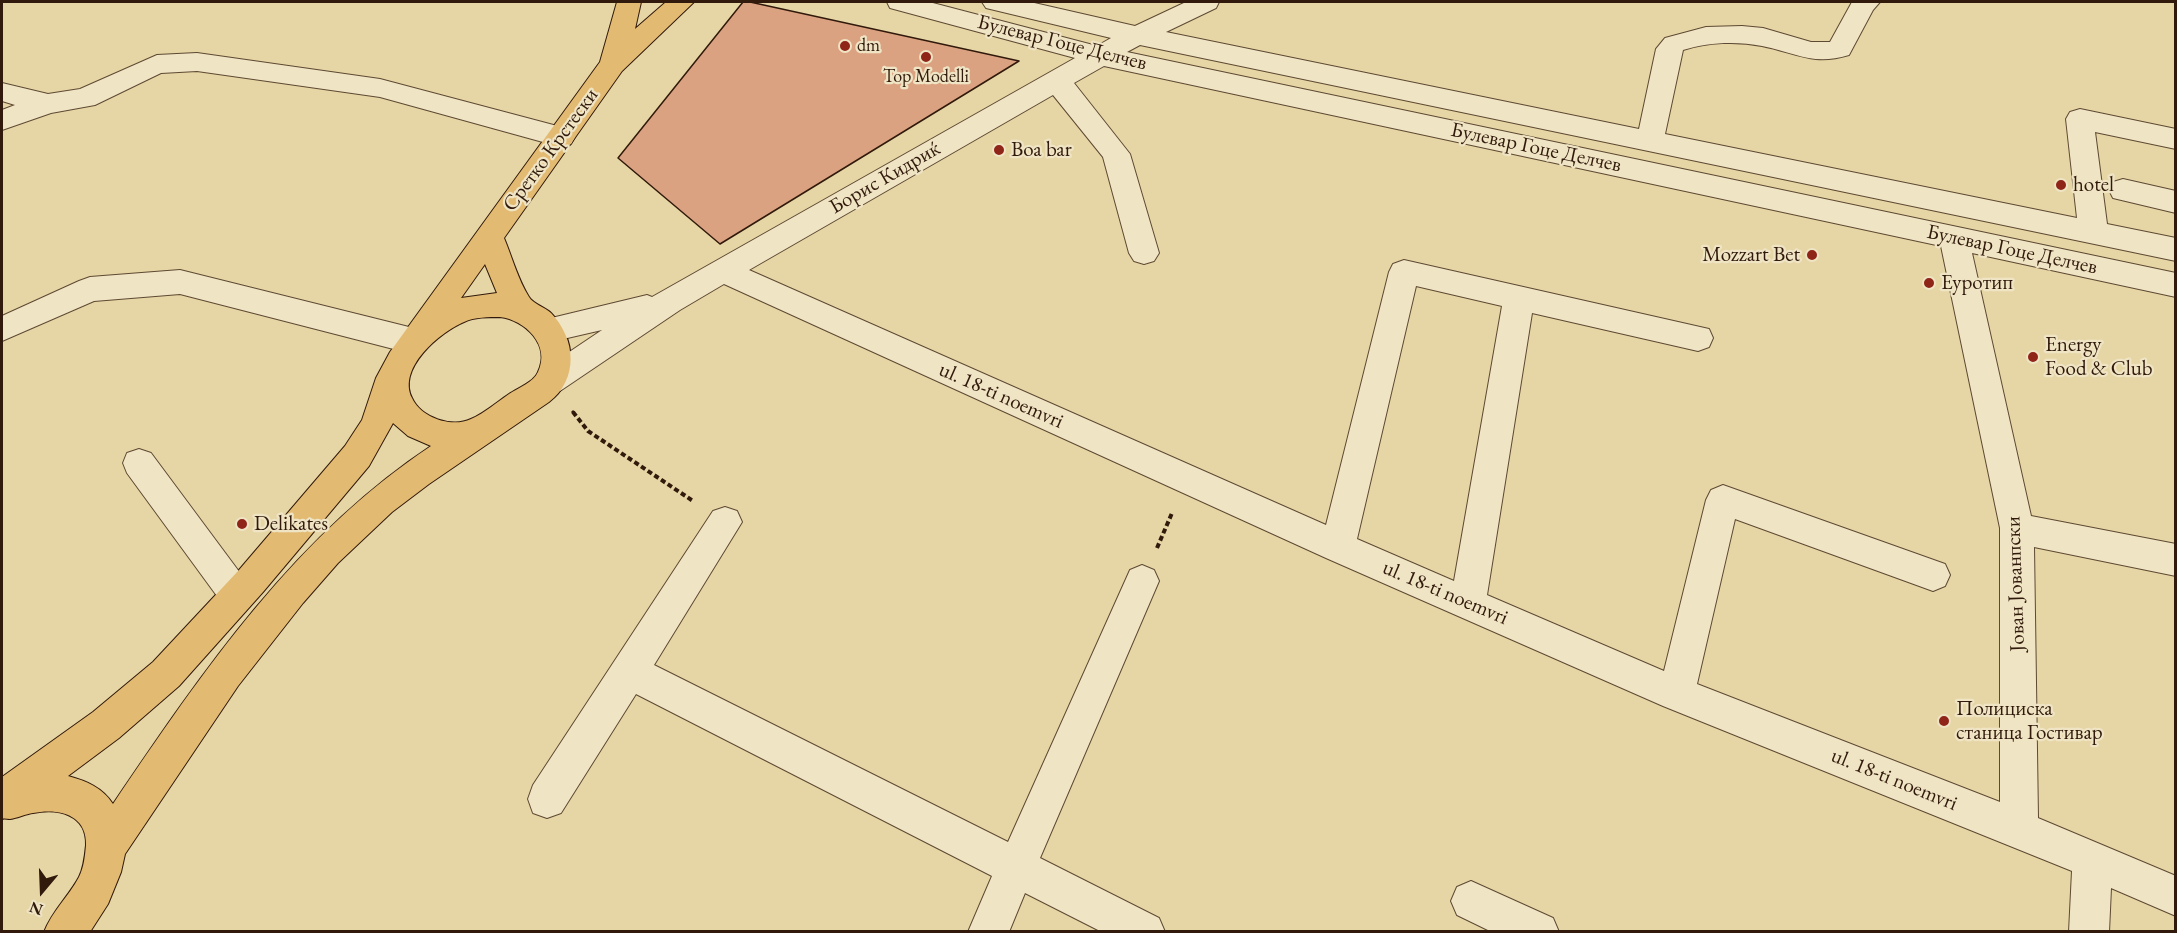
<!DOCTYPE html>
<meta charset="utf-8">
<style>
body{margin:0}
#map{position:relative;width:2177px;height:933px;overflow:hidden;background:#e6d5a5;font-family:"EB Garamond",serif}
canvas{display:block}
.frame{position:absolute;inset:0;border:3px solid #311a0b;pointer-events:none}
.north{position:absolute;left:12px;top:861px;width:60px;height:60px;-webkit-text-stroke:4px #efe4c4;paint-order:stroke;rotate:199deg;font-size:16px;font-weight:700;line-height:24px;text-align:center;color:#311a0b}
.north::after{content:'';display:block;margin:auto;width:21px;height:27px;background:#311a0b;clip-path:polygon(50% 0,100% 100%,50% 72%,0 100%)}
</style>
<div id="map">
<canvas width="2177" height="933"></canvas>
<div class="frame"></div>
<div class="north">N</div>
</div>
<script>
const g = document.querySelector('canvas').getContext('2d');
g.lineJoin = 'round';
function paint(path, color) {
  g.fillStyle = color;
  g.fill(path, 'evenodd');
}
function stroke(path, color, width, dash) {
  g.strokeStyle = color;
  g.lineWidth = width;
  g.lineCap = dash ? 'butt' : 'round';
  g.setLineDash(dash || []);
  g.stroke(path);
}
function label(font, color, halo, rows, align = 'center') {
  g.font = font + ' "EB Garamond",serif';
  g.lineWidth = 4.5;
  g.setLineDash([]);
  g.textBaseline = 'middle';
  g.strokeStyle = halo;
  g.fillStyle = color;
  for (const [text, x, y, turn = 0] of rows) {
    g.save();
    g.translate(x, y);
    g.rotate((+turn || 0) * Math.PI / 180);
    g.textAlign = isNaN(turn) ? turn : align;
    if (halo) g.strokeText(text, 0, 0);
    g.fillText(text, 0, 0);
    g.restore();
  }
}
const building = new Path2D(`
 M743 2H750L1019 61 720 244 618 158Z`);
const pathFar1 = new Path2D(`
 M572 411 574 413`);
const path = new Path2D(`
 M573 412 588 431 693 501
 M1157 548 1172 513`);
const minor = new Path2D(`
 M887 2H929L1097 46 1111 38 986 8 982 2H1030L1135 26 1186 2H1219L1216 8 1166 32 1639 129 1656 49 1665 38 1706 27 1742 26 1763 28 1811 42H1830L1852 2H1880L1873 10 1849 55C1813 66 1797 53 1762 46 1737 41 1708 42 1683 50L1665 134 2077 218 2066 119 2070 112 2080 109 2176 129V149L2095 132 2107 224 2176 238V261L1140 45 1127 52 2176 273V297L1972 253 2031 516 2176 544V576L2034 547 2038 818 2176 876V916L2111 888 2109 932H2069L2072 871 1663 706 1326 558 724 284 680 310 560 391 549 395 538 391 533 382 538 373 602 330 550 342 539 339 535 330 539 321 647 295 652 297 1075 58 890 8ZM1104 66 1941 246 2000 528V802L1697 684 1735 519 1933 591 1945 586 1950 575 1945 564 1723 485 1711 490 1706 500 1664 671 1487 595 1532 313 1698 351 1709 347 1713 338 1709 329 1404 260 1393 264 1389 272 1326 525 749 270 1053 95 1103 157 1129 253 1134 261 1144 264 1154 261 1159 253 1130 154 1074 83ZM1416 286 1502 306 1454 581 1357 539Z
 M197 53 380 79 561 127 571 130 575 137 571 144 561 147 380 97 197 71 161 73 95 105 51 113 2 130V110L15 105 2 101V83L48 94 80 89 157 55Z
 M2123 179 2176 191V213L2113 198 2109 190 2113 182Z
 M180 270 413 328 424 332 428 341 424 350 413 354 180 294 94 301 2 341V316L79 281 90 277Z
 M139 449 151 453 249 585 255 596 249 607 237 612 225 607 127 473 123 463 127 453Z
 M725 507 737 511 742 522 654 665 1008 842 1130 570 1142 565 1154 570 1159 581 1040 858 1159 918 1165 932H1102L1025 893 1009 932H968L992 876 636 694 561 813 547 818 533 813 528 799 533 785 713 511Z
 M1471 881 1553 918 1559 932H1492L1457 915 1451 901 1457 887Z`);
const major = new Path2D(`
 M617 2H641L635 29 666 2H694L622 71 504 238C512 257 518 280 529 297 533 304 545 307 551 313 576 339 579 379 549 402L429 484 392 512 338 563 303 603 238 686 125 854 121 872 108 904 90 932H44C52 911 69 896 79 877 84 867 85 856 86 845 87 814 58 808 33 813 26 814 17 818 10 819 7 819 4 818 2 819V777L93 712 153 662 239 570 345 446 362 420 376 378 390 352 600 62ZM485 264 497 293 461 298ZM500 317C525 320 551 345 538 372 534 382 518 388 509 394 497 402 485 413 471 419 452 428 421 418 412 398 397 368 440 332 464 322 475 317 488 317 500 317ZM393 423 408 436 431 446C295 536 203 671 113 804 102 787 86 781 68 776L119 738 179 686 263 592 369 466Z`);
const markers = [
 [845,46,6,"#8f2418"],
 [926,57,6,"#8f2418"],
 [999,150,6,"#8f2418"],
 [2061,185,6,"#8f2418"],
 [1812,255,6,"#8f2418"],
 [1929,283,6,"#8f2418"],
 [2033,357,6,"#8f2418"],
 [242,524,6,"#8f2418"],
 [1944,721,6,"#8f2418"]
];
const farPoinames = [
 ["dm",857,46],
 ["Top Modelli",926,77,"center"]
];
const streetNames = [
 ["Булевар Гоце Делчев",1062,43,14],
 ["Булевар Гоце Делчев",1536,148,12],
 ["Сретко Крстески",551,150,-54],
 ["Борис Кидриќ",885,178,-30],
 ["Булевар Гоце Делчев",2012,250,12],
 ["ul. 18-ti noemvri",1001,396,24],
 ["Јован Јованпски",2016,584,-92],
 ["ul. 18-ti noemvri",1445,593,23],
 ["ul. 18-ti noemvri",1894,780,22]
];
const poiNames = [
 ["Boa bar",1011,150],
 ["hotel",2073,185],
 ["Mozzart Bet",1800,255,"right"],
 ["Еуротип",1941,283],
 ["Energy",2045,345],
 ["Food & Club",2045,369],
 ["Delikates",254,524],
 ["Полициска",1956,709],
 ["станица Гостивар",1956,733]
];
paint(building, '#dba282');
stroke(building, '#311a0b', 1.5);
stroke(minor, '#5e4932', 2);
stroke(major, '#311a0b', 2);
stroke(pathFar1, '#311a0b', 3, [4, 2]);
stroke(path, '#311a0b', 4, [5, 3]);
paint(minor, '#efe4c4');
paint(major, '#e3ba72');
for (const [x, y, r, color] of markers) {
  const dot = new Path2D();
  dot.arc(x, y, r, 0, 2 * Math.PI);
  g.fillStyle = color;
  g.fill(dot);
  stroke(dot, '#efe4c4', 2);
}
label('18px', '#311a0b', '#efe4c4', farPoinames, 'left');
label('21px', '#311a0b', '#efe4c4', streetNames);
label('21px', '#311a0b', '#efe4c4', poiNames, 'left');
</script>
